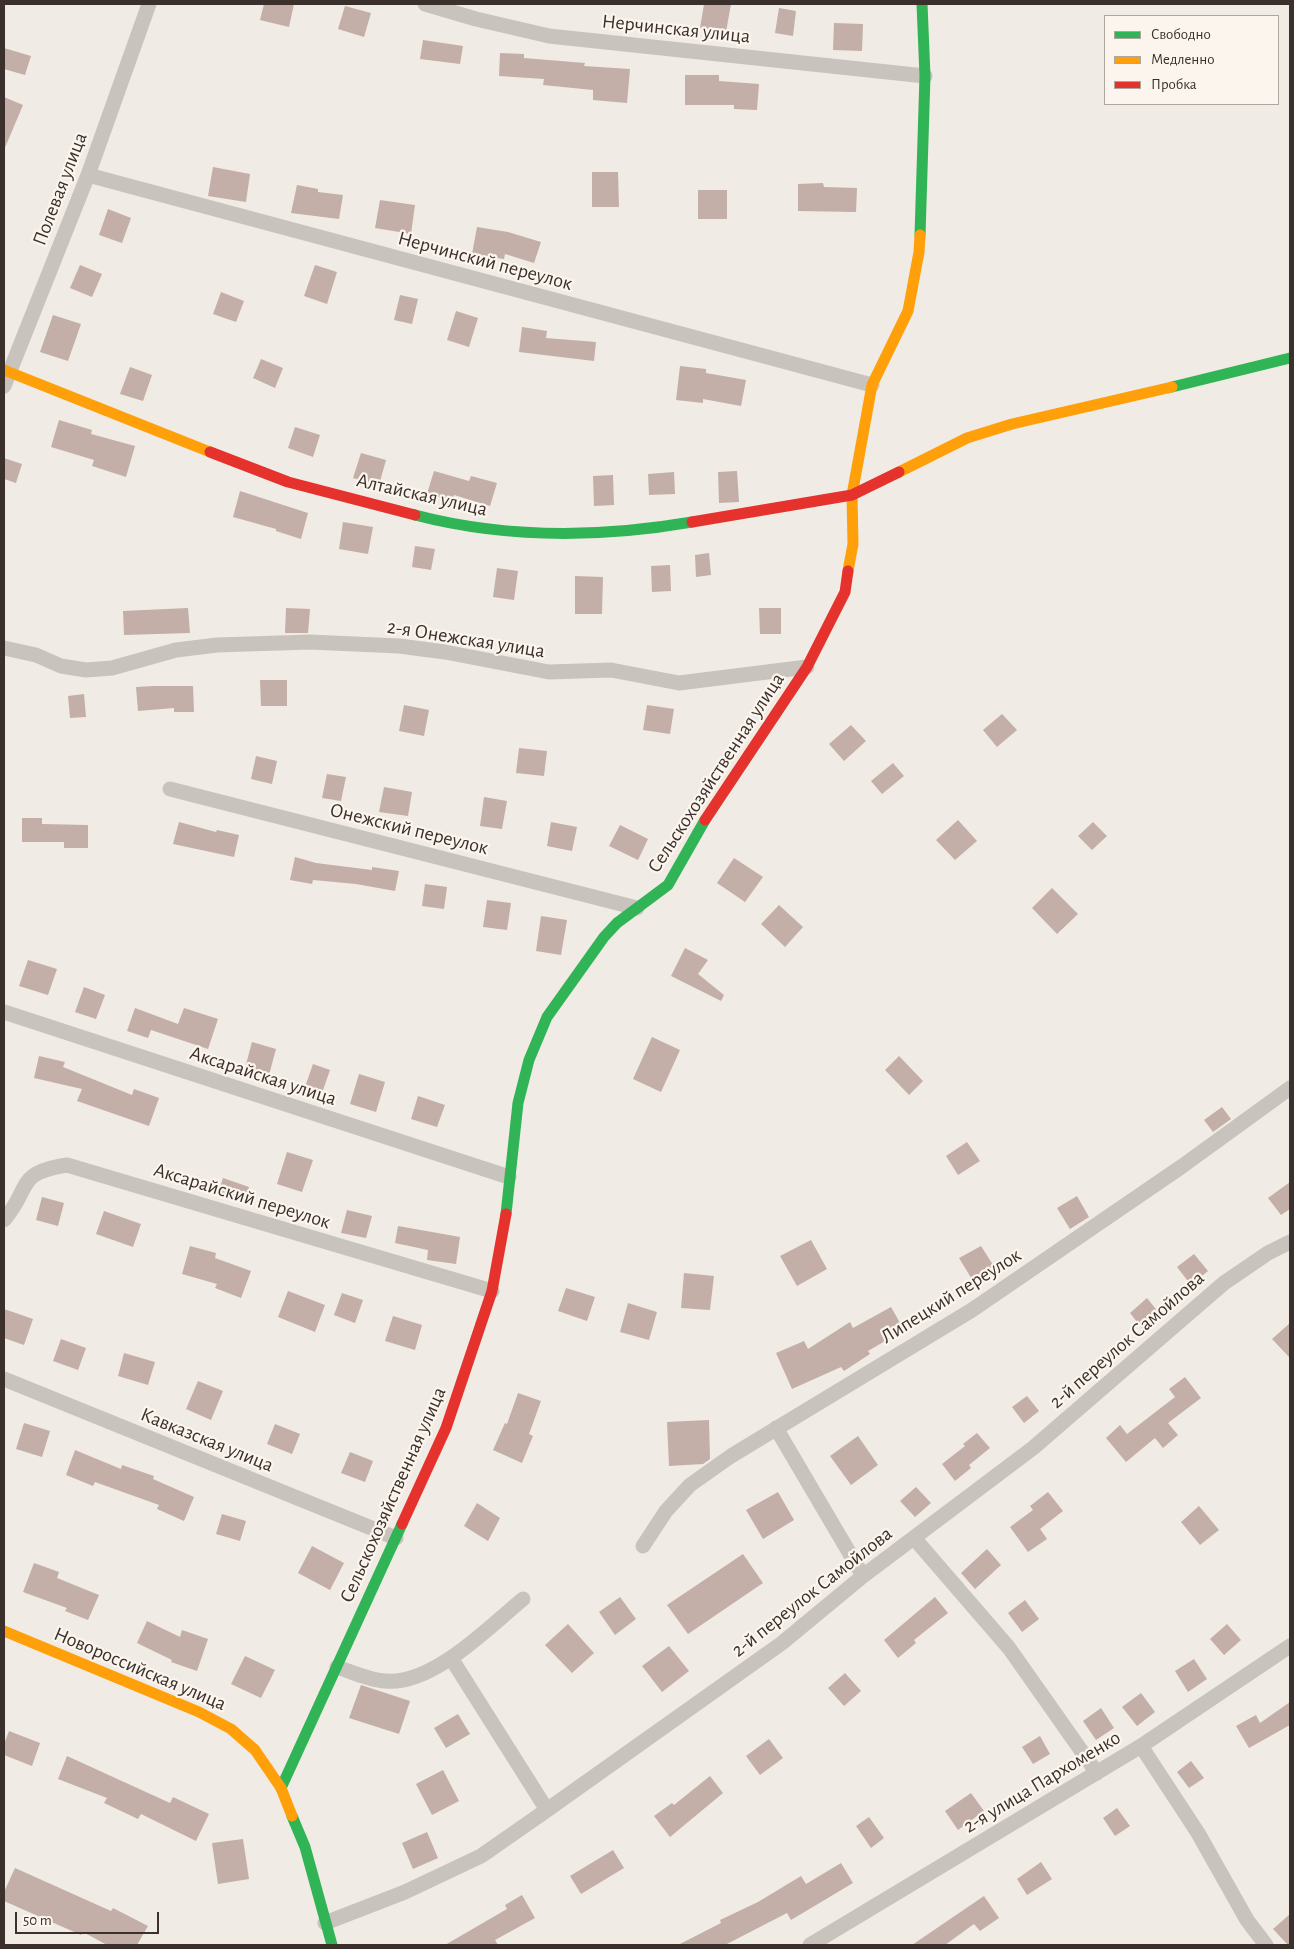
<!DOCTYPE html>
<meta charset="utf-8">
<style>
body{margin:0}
#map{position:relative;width:1294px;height:1949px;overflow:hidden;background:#f0ebe5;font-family:"Alegreya Sans",sans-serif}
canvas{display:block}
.frame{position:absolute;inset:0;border:5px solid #3b302b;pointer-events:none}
.legend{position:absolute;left:1104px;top:15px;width:175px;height:90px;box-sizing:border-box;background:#fbf5ee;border:1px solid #aea6a0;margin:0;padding:6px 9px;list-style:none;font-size:15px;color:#3b302b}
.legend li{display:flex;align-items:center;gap:10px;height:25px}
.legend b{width:25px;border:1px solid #aea6a0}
.scale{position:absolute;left:15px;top:1912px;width:144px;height:22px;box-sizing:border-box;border:2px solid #3b302b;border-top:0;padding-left:6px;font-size:15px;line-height:18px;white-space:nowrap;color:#3b302b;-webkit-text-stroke:4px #fbf5ee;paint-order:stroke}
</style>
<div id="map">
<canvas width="1294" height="1949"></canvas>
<div class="frame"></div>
<ul class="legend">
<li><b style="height:6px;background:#30b455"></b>Свободно</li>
<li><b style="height:6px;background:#ff9f0a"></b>Медленно</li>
<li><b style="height:6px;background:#e5322d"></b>Пробка</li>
</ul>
<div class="scale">50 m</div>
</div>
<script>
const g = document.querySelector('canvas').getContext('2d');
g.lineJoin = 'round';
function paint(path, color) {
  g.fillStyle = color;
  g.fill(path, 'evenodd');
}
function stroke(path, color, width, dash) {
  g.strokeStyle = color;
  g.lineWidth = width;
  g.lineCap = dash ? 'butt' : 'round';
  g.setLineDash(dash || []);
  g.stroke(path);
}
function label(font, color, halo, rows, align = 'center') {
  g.font = font + ' "Alegreya Sans",sans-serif';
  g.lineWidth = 4.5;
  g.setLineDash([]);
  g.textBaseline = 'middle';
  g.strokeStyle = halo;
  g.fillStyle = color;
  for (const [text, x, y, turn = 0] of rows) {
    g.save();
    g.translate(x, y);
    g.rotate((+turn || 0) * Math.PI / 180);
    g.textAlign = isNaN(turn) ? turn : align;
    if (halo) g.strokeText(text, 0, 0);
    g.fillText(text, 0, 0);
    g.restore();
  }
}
const building = new Path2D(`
 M264 4H294L289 27 260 20Z
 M704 4H731L726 32 700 28Z
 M345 6 371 13 364 37 338 29Z
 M779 8 796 11 793 36 775 33Z
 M834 23 863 24 862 51 833 50Z
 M423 40 463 46 460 64 420 59Z
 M4 48 31 56 25 75 4 69Z
 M500 53 524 54V58L585 63 584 66 630 69 627 103 593 100V90L543 85 544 79 499 76Z
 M685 75H719V81L759 84 757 110 734 109V105H685Z
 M4 97 23 105 4 150Z
 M213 167 250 174 246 202 208 196Z
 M592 172H618L619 207H592Z
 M823 183 824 187 857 188 856 212 798 211V184Z
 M297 185 318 189V192L343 195 339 219 291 213Z
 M698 190H727V219H698Z
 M380 200 415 205 411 234 375 228Z
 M108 209 131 218 122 243 99 235Z
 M477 227 508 232 541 242 534 263 505 254 504 259 472 254Z
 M80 265 102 274 92 297 70 288Z
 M315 265 337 272 327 304 304 296Z
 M221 292 244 301 236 322 213 314Z
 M400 295 418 299 412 324 394 320Z
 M456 311 478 318 469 347 447 340Z
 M53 315 81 324 68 361 40 352Z
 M522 327 547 331 546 338 596 342 594 361 519 352Z
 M261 359 283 368 275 388 253 378Z
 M680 366 706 369V373L746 380 741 406 703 399V403L676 400Z
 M130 367 152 375 143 401 120 394Z
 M59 420 92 430 91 434 135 446 126 477 92 466 94 460 51 447Z
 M295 427 320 435 313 457 288 448Z
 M361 453 386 460 379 485 353 478Z
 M4 458 22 464 16 483 4 479Z
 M434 471 469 481 471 476 497 483 490 506 454 495 452 501 427 494Z
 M737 471 739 502 719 503 718 472Z
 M674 472 675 494 649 495 648 474Z
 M613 475 614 505 594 506 593 476Z
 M240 491 308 513 301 539 276 531V529L233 517Z
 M343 522 373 527 368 554 339 549Z
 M415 546 435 549 431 570 412 567Z
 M709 553 711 575 696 577 695 555Z
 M670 565 671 591 652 592 651 566Z
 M497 568 518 571 514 600 493 597Z
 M575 576 603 577 602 614H575Z
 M188 608 190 633 124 635 123 611Z
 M286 608 310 609 308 633H285Z
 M759 608H781V634H760Z
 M260 680H287V706H261Z
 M154 686H193L194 712H174V708L138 711 136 687Z
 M84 694 86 717 70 718 68 696Z
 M404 705 429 710 424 736 399 731Z
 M647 705 674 709 670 734 643 730Z
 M1002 714 1017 730 997 747 983 730Z
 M851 725 866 741 844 761 829 744Z
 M519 748 547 751 544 776 516 773Z
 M256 756 277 761 272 784 251 779Z
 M893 763 904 776 882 794 871 781Z
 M327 774 346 777 341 801 322 798Z
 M384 787 412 792 408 816 379 812Z
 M484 797 507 801 502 829 480 826Z
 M22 818H42V824L88 825V848H64V842H22Z
 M958 820 977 841 955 860 936 840Z
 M179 822 216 832 217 830 239 835 234 857 173 844Z
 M551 822 577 827 572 851 547 846Z
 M1093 822 1107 836 1092 850 1078 836Z
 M620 825 648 839 638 860 609 846Z
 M295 857 316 863 372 870V867L399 871 395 891 356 884 313 880 312 884 290 880Z
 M734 858 763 877 745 902 717 883Z
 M425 884 447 887 444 909 422 906Z
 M1052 888 1078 914 1057 934 1032 908Z
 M487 900 511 903 507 930 483 927Z
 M779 905 803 927 785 947 761 924Z
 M541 916 567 920 561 955 536 951Z
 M685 948 708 960 698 974 724 995 721 1001 671 976Z
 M28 960 57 969 48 995 19 986Z
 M84 987 105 995 96 1019 75 1012Z
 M135 1008 178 1024 184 1008 218 1019 208 1049 151 1030 148 1038 127 1031Z
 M652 1037 680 1050 661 1092 633 1079Z
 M252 1042 276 1049 269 1075 245 1068Z
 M39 1056 65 1062 63 1067 132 1095 134 1089 159 1098 149 1126 77 1101 82 1089 34 1078Z
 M899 1056 923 1081 909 1095 885 1070Z
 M313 1064 330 1070 322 1093 305 1087Z
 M359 1074 385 1082 376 1112 350 1104Z
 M418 1096 445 1105 437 1127 411 1119Z
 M1222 1107 1231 1119 1213 1132 1204 1120Z
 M967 1142 980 1161 958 1175 946 1156Z
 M287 1152 313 1160 302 1192 277 1184Z
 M223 1178 249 1187 244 1202 218 1193Z
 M1290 1182V1209L1281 1215 1268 1198Z
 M1077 1196 1089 1217 1070 1229 1057 1208Z
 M42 1197 64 1203 58 1226 36 1220Z
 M347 1210 372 1216 366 1238 341 1233Z
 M104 1211 141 1224 133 1247 96 1234Z
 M398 1226 460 1237 456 1264 427 1260 428 1250 395 1243Z
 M811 1240 827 1269 797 1286 780 1256Z
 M190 1246 216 1253 215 1258 251 1271 241 1298 215 1288 217 1284 182 1274Z
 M981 1246 995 1268 973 1281 959 1258Z
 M1194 1254 1208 1271 1191 1285 1177 1267Z
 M684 1273 714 1276 710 1310 681 1308Z
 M566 1288 595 1297 587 1321 558 1311Z
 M288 1291 325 1305 315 1332 278 1317Z
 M342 1293 363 1300 355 1323 334 1315Z
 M1147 1298 1163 1318 1145 1332 1130 1313Z
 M628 1303 657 1312 649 1340 620 1332Z
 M891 1307 904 1330 868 1351 870 1354 844 1371 841 1367 792 1389 776 1353 804 1341 808 1349 850 1322 853 1328Z
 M4 1309 33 1319 24 1345 4 1338Z
 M393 1316 422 1325 415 1350 385 1341Z
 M1290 1323V1358L1272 1339Z
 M61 1339 86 1348 78 1370 53 1361Z
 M124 1353 155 1362 148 1385 118 1376Z
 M1185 1377 1201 1398 1168 1423 1178 1435 1163 1448 1155 1438 1126 1462 1106 1438 1120 1425 1127 1434 1175 1397 1169 1389Z
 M198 1381 223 1391 211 1420 186 1409Z
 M518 1393 541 1401 529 1434 533 1436 522 1463 493 1450 505 1423 507 1424Z
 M1027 1396 1039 1411 1024 1423 1012 1407Z
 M709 1420 710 1459 703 1464 669 1466 667 1422Z
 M24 1423 50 1431 42 1457 16 1449Z
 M275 1424 300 1434 292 1454 267 1444Z
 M977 1433 990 1448 969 1465 971 1468 955 1481 942 1464 965 1446 963 1444Z
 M858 1436 878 1465 851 1485 830 1456Z
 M75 1450 121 1469 122 1465 154 1476 153 1479 194 1497 184 1521 157 1509 159 1505 95 1482 93 1486 66 1475Z
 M350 1452 373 1461 365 1482 341 1473Z
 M916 1487 931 1503 915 1517 900 1501Z
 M778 1492 794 1520 763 1539 746 1510Z
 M1048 1492 1063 1511 1040 1529 1047 1539 1028 1552 1010 1527 1033 1510 1030 1506Z
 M477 1503 500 1518 488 1541 464 1526Z
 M1199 1506 1219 1530 1200 1545 1181 1522Z
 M222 1514 246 1521 240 1541 216 1534Z
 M312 1546 344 1563 330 1590 298 1573Z
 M987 1549 1001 1565 975 1589 961 1573Z
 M743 1554 763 1583 688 1634 667 1605Z
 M34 1563 59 1572 57 1578 99 1595 88 1620 65 1611 67 1608 23 1592Z
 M620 1597 636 1619 615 1635 599 1612Z
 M935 1597 948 1613 914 1640 916 1643 898 1658 884 1640Z
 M1025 1600 1039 1619 1022 1632 1008 1613Z
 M147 1621 180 1637 182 1630 208 1639 197 1671 171 1662 172 1660 137 1643Z
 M568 1624 594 1653 572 1673 545 1645Z
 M1227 1624 1241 1640 1224 1655 1210 1639Z
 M669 1646 689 1671 662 1692 642 1666Z
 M245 1656 275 1670 261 1698 231 1684Z
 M1194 1659 1207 1679 1188 1692 1175 1671Z
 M845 1673 861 1691 844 1706 828 1688Z
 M361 1685 410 1701 399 1734 349 1718Z
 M1141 1693 1155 1712 1137 1726 1122 1707Z
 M1290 1702V1725L1249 1748 1236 1726 1256 1715 1260 1723Z
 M1101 1708 1114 1728 1096 1740 1083 1721Z
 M458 1714 470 1734 446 1748 434 1728Z
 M9 1731 40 1743 32 1766 4 1755V1744Z
 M1040 1736 1050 1754 1033 1764 1022 1747Z
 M769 1739 783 1758 760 1775 746 1756Z
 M67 1756 170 1803 173 1797 209 1814 196 1841 141 1814 138 1819 104 1803 107 1798 58 1779Z
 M1191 1761 1204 1778 1189 1788 1177 1772Z
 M443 1770 459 1801 432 1815 416 1784Z
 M710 1776 723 1793 670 1837 654 1816 672 1803 674 1805Z
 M971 1793 984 1811 958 1830 945 1811Z
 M1117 1808 1130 1826 1115 1836 1103 1818Z
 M869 1817 884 1838 871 1848 856 1826Z
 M427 1832 438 1858 413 1869 402 1843Z
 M243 1839 249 1879 218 1884 212 1843Z
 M613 1850 624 1868 581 1894 570 1876Z
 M1041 1862 1052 1879 1027 1895 1017 1879Z
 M841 1863 853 1883 791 1920 787 1913 725 1945H678L721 1923 720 1920 758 1902 801 1876 806 1884Z
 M15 1868 111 1911 113 1908 148 1926 137 1945H107L83 1932 81 1935 4 1901V1892Z
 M522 1895 535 1918 495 1940 498 1945H445L507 1909 505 1905Z
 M984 1896 999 1918 980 1931 974 1924 945 1945H912Z
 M1290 1914V1945H1288L1273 1929Z`);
const street = new Path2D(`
 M425 4 476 19 549 36 925 76
 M88 175 872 385
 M4 386 88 175 149 4
 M4 648 36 655 61 666 86 670 112 668 176 650 217 645 310 642 399 646 445 652 549 672 611 670 679 683 807 667
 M170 789 637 908
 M4 1012 509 1177
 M4 1220C32 1187 15 1173 67 1165L492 1291
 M4 1379 396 1538
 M776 1428 863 1576
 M914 1538 1009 1648 1097 1773
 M643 1546 666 1511 690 1485 731 1456 972 1310 1181 1167 1290 1088
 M451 1658 547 1810
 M337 1667C352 1672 369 1680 385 1681 432 1686 489 1627 523 1599
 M1141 1746 1198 1833 1247 1920 1266 1945
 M325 1923 405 1892 481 1856 547 1810 782 1643 863 1576 1033 1448 1224 1283 1268 1253 1290 1242
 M810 1945 1141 1746 1290 1646`);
const fast = new Path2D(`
 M920 235 925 76 922 4
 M1172 387 1290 358
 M415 515C507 539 599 538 692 522
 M506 1214 518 1103 529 1060 547 1017 604 937 617 923 668 885 705 820
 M281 1788 402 1524
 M292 1816 305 1847 332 1945`);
const slow = new Path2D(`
 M4 370 210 452
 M899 472 967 438 1012 424 1172 387
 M848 571 853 544 852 495 872 385 908 311 919 252 920 235
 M4 1631 199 1712 231 1729 255 1750 281 1788 292 1816`);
const jam = new Path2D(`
 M210 452 288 482 415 515
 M692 522 852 495 899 472
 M705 820 807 667 845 592 848 571
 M402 1524 446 1428 492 1291 506 1214`);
const streetNames = [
 ["Нерчинская улица",676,29,6],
 ["Полевая улица",60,189,-69],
 ["Нерчинский переулок",485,261,15],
 ["Алтайская улица",422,495,13],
 ["2-я Онежская улица",466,639,9],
 ["Сельскохозяйственная улица",716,773,-57],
 ["Онежский переулок",409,829,14],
 ["Аксарайская улица",263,1076,18],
 ["Аксарайский переулок",242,1196,17],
 ["Липецкий переулок",951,1296,-32],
 ["2-й переулок Самойлова",1127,1340,-41],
 ["Кавказская улица",207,1440,22],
 ["Сельскохозяйственная улица",393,1495,-66],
 ["2-й переулок Самойлова",812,1592,-38],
 ["Новороссийская улица",140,1669,23],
 ["2-я улица Пархоменко",1042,1782,-31]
];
paint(building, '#c3afa7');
stroke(street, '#c9c3be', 15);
stroke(fast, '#30b455', 11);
stroke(slow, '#ff9f0a', 11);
stroke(jam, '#e5322d', 11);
label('20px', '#3b302b', '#fbf5ee', streetNames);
</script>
